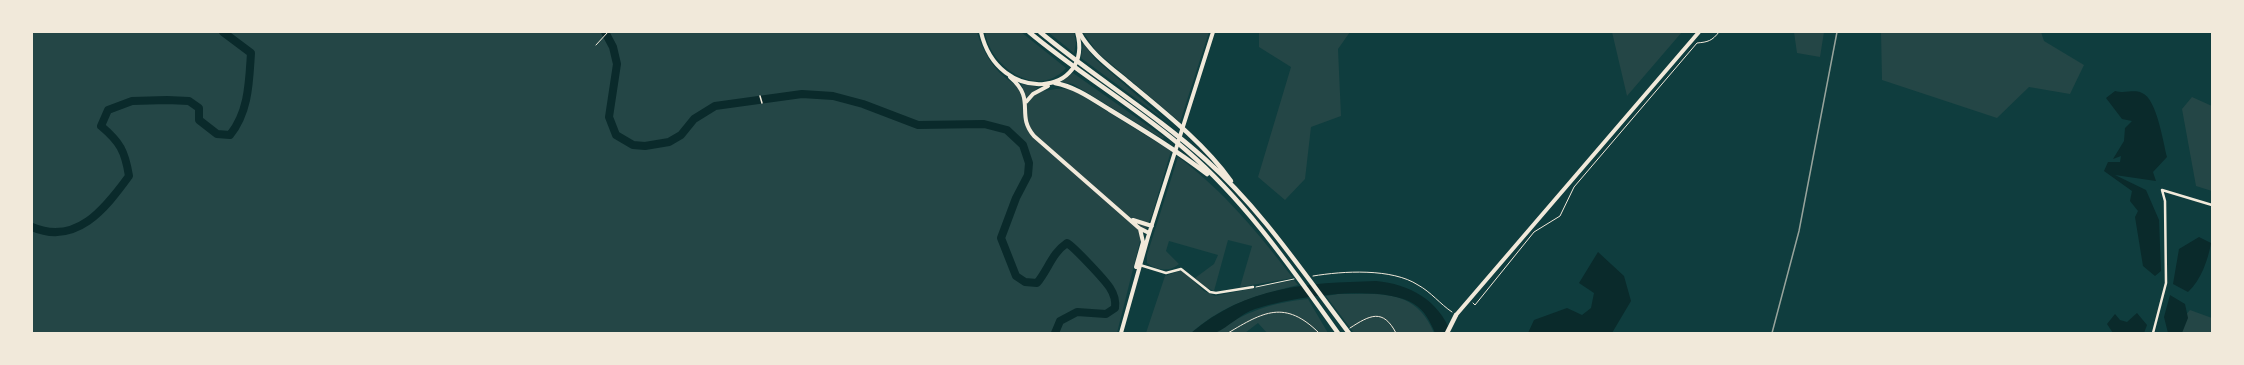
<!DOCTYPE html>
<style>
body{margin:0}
#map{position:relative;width:2244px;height:365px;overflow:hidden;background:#0f3d3e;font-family:"Roboto Serif",serif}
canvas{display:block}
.frame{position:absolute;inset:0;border:33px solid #f1e9da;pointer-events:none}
</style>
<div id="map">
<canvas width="2244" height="365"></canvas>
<div class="frame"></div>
</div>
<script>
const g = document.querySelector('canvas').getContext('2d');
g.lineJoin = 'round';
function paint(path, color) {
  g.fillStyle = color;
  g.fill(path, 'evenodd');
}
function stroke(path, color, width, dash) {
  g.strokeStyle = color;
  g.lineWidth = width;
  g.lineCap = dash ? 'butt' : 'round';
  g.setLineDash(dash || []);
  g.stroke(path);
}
const green = new Path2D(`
 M32 32H977C984 56 999 79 1023 88L1021 84 1038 87 1035 91C1051 92 1060 85 1076 92L1171 151 1152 215 1140 241 1117 333H32Z
 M985 32H1021L1066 68C1038 100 990 67 985 32Z
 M1048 32H1074L1076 43 1074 53Z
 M1083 32H1209L1180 122 1097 52Z
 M1259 32H1350L1338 49 1341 116 1311 127 1305 179 1285 200 1258 177 1291 67 1259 47Z
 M1612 32H1682L1627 96Z
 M1794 32H1824L1820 57 1797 53Z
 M1881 32H2041L2044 41 2084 65 2070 94 2029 87 1997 118 1882 80Z
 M1083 43 1095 59 1169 123 1081 58Z
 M1073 73 1164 137 1163 139 1073 84 1061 82Z
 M2192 97 2212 106V191L2196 186 2182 109Z
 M1178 157C1225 192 1257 232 1293 278L1240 287 1252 246 1228 240 1214 291 1207 288 1195 278 1214 264 1218 255 1169 241 1166 251 1179 264C1170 272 1157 271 1147 263V255Z
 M1182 270 1204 291 1215 296 1294 280 1298 285C1255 296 1226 303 1191 333H1146L1165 276Z
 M1338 294C1379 294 1416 288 1434 333H1354L1326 296Z
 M1308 299 1328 333H1267L1258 323 1245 333H1215C1243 312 1274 302 1308 299Z
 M2190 310 2212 318V333H2171Z`);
const water = new Path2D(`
 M2115 91C2126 94 2133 89 2142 93 2157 99 2163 142 2167 157L2153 172 2156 181 2115 175 2146 190 2159 220 2161 271 2155 276 2143 266 2135 217 2138 211 2130 201 2132 191 2104 171 2108 162H2120L2121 156 2113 159 2124 141 2125 128 2132 121 2122 119 2106 98Z
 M2199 237 2211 243C2208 260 2201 280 2188 292L2173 284 2179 249Z
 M1598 252 1624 276 1631 301 1612 333H1528L1534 320 1567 308 1582 315 1591 308 1594 293 1579 283Z
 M1376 281C1409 284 1439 300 1451 333H1435C1430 321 1425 311 1414 304 1382 283 1290 297 1255 309 1240 314 1229 327 1215 333 1209 335 1198 333 1191 333 1247 286 1306 283 1376 281Z
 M2170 295 2185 304 2188 318 2182 333H2168L2164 317Z
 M2137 313 2147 325 2144 333H2113L2107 324 2115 314 2120 320 2127 322Z`);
const river = new Path2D(`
 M605 32 613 47 617 64 609 117 616 135 633 145 645 146 669 142 681 135 694 119 715 106 802 94 833 96 863 104 918 125 984 124 1007 130 1023 145 1029 163 1028 175 1016 198 1001 238 1016 276 1025 282 1037 283C1048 270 1052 253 1067 243 1074 247 1105 280 1110 288 1114 294 1116 300 1115 308L1106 314 1077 312 1060 321 1055 333
 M32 227C76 246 105 209 129 176 125 151 120 142 101 126L108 110 132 101 167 100 189 101 199 108V120L217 134 230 135C249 111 249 82 251 53L223 32`);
const path = new Path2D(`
 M596 45 608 32
 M1313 276C1343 271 1392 268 1418 285 1431 292 1440 304 1452 312
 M1256 287 1294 279
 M1473 303 1475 305 1534 232 1560 216 1574 187 1697 43C1708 42 1712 41 1719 32
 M1350 328C1370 315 1383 308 1396 333
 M1228 333C1263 312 1285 299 1319 333`);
const service = new Path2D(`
 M760 96 762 103`);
const minor = new Path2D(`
 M1140 265 1166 273 1181 269 1210 292 1216 293 1253 287
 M2153 333 2166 283 2165 201 2162 190 2212 205`);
const secondary = new Path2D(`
 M1456 315 1699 32`);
const primary = new Path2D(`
 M981 32C998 107 1095 96 1077 32
 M1010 77C1037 100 1015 114 1034 136L1139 228 1149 233
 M1026 102 1033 94 1048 86
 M1133 220 1152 226
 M1136 267 1143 242 1140 229
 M1121 333 1148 237 1213 32`);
const trunk = new Path2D(`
 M1029 32C1079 74 1138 108 1187 151 1247 203 1292 269 1338 333
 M1040 32C1094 77 1154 113 1206 160 1262 210 1304 274 1349 333
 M1079 32C1090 53 1110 67 1128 82 1163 111 1205 144 1231 181
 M1055 83C1076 87 1092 99 1110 110 1143 130 1176 150 1207 174
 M1447 333 1456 315`);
const rail = new Path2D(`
 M1772 333 1799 231 1837 32`);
paint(green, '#244646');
paint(water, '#0a2a2b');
stroke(river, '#0a2a2b', 8);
stroke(path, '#f1e9da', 1);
stroke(service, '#f1e9da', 1.5);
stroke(minor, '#f1e9da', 2.5);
stroke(secondary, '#f1e9da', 4);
stroke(primary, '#f1e9da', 4);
stroke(trunk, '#f1e9da', 4.5);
stroke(rail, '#97a49c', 1.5);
</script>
